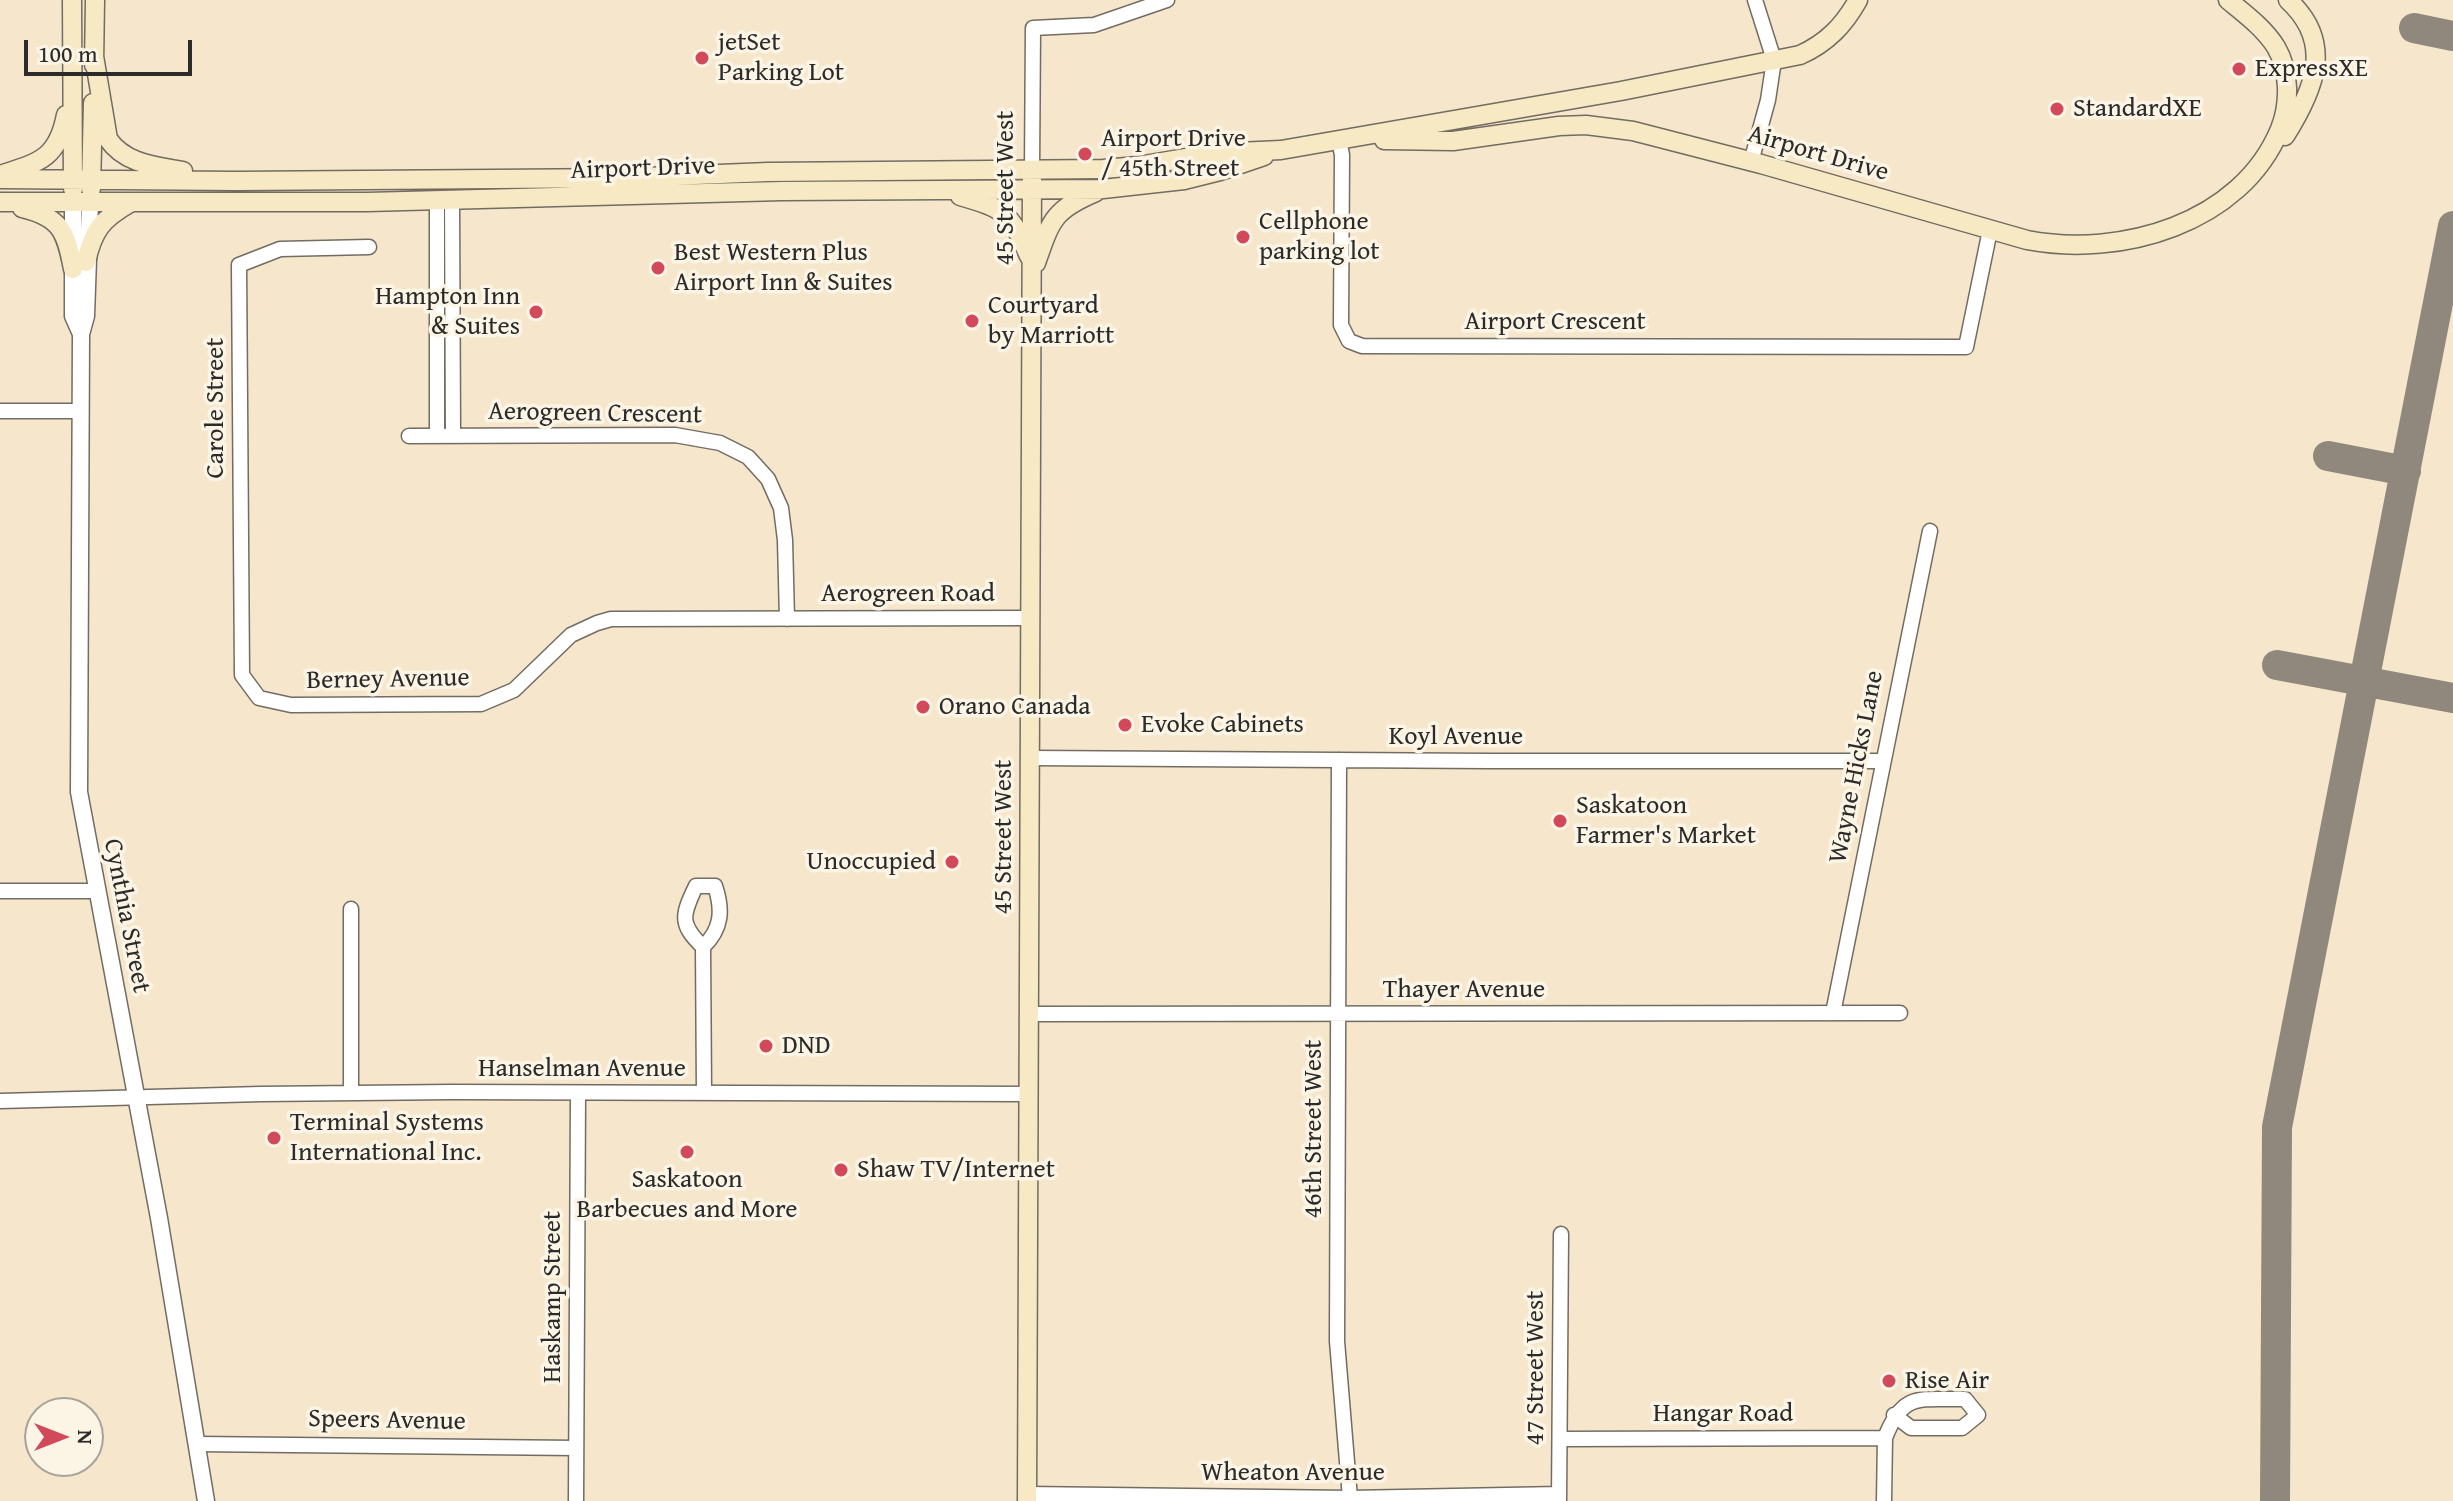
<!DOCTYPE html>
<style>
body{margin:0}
#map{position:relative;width:2453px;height:1501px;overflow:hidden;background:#f5e6cc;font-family:"Gentium Book Plus",serif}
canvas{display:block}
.north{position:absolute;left:24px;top:1397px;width:80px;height:80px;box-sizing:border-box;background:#fcf5e5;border:2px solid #a8a49b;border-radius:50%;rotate:90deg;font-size:22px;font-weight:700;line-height:32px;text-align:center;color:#2b2b2b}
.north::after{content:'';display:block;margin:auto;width:28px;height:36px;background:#d1495b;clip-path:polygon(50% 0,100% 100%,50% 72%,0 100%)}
.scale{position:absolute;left:24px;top:40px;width:168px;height:36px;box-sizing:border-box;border:4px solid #2b2b2b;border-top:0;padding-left:10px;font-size:24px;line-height:28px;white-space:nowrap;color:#2b2b2b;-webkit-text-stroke:6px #fcf5e5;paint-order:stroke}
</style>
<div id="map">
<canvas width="2453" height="1501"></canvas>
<div class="north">N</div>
<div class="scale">100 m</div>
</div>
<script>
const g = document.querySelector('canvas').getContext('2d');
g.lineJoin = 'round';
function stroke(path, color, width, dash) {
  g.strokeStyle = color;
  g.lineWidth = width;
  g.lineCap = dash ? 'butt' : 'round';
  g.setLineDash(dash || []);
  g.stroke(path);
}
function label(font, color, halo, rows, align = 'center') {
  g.font = font + ' "Gentium Book Plus",serif';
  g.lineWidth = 7;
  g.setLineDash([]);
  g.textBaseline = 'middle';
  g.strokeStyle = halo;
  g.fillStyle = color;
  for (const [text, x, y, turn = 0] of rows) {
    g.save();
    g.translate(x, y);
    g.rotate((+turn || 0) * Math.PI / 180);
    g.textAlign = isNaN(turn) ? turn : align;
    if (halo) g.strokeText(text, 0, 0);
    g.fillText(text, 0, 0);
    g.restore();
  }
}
const taxiway = new Path2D(`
 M2414 28 2453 36
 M2328 456 2406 471
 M2277 665 2453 698
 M2275 1501 2277 1127 2453 226`);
const minor = new Path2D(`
 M1339 140 1342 155 1341 325 1349 341 1362 346 1966 347 1990 230
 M1751 162 1768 100 1774 60 1755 0
 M1032 170 1033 28 1094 25 1167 0
 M452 200 453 435
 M437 201V435
 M369 247 280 249 239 265 242 675 259 698 291 705 481 704 514 690 571 635 597 623 611 619 1029 618
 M0 411H81
 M409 436 675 435 720 443 748 457 768 479 781 508 785 540 787 619
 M1030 758 1489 761H1883
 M1339 760 1337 1341 1350 1498
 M0 891H97
 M351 909V1093
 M703 947C679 924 682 915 696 886H715C723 910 722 929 703 947L704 1093
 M1833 1013 1930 531
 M1029 1014 1900 1013
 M0 1101 261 1094 452 1092 1028 1094
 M1561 1439 1885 1438C1903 1391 1920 1400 1965 1399L1978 1415 1962 1428H1911L1894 1415
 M197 1444 576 1448
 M1027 1494 1350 1498 1559 1494
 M576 1501 578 1094
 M1559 1501 1561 1234
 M1884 1501 1885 1438`);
const tertiary = new Path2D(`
 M73 202V316L81 334
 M90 202 86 316 81 334 79 792 159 1218 206 1501`);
const secondary = new Path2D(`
 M72 0 73 189
 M94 56 108 139C125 164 155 166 183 171
 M94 65 95 0
 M2285 136C2314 90 2335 43 2288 0
 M1384 140 1453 141 1559 126 1586 125 1633 131 1761 164 2027 240C2120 258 2241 224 2280 129 2290 104 2290 71 2276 47 2264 28 2245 14 2228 0
 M3 174C41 162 58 157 66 115
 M0 179 237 181 622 178 768 172 1103 169 1138 166 1216 153 1281 150 1621 91 1800 55C1827 43 1844 25 1858 0
 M91 189 93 103
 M960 196C1005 209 1010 212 1029 256
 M0 202H367L782 191 1103 189 1184 180 1220 171 1264 156
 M22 208C61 217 66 232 73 269
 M86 262C93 230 102 219 130 203
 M1036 263C1051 220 1053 210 1096 192
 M1027 1501 1032 170`);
const markers = [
 [702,58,8,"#d1495b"],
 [2239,69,8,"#d1495b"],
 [2057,109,8,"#d1495b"],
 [1085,154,8,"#d1495b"],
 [1243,237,8,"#d1495b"],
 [658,268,8,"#d1495b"],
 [536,312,8,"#d1495b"],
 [972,321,8,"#d1495b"],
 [923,707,8,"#d1495b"],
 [1125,725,8,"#d1495b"],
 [1560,821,8,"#d1495b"],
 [952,862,8,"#d1495b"],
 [766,1046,8,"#d1495b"],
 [274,1138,8,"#d1495b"],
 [687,1152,8,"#d1495b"],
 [841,1170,8,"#d1495b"],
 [1889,1381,8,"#d1495b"]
];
const poiNames = [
 ["jetSet",718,43],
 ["Parking Lot",718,73],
 ["ExpressXE",2255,69],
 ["StandardXE",2073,109],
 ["Airport Drive",1101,139],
 ["/ 45th Street",1101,169],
 ["Cellphone",1259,222],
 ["parking lot",1259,252],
 ["Best Western Plus",674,253],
 ["Airport Inn & Suites",674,283],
 ["Hampton Inn",520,297,"right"],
 ["& Suites",520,327,"right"],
 ["Courtyard",988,306],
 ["by Marriott",988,336],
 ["Orano Canada",939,707],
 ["Evoke Cabinets",1141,725],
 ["Saskatoon",1576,806],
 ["Farmer's Market",1576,836],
 ["Unoccupied",936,862,"right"],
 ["DND",782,1046],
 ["Terminal Systems",290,1123],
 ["International Inc.",290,1153],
 ["Shaw TV/Internet",857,1170],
 ["Saskatoon",687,1180,"center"],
 ["Barbecues and More",687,1210,"center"],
 ["Rise Air",1905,1381]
];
const streetNames = [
 ["Airport Drive",1818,154,16],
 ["Airport Drive",643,169,-2],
 ["45 Street West",1006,188,-90],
 ["Airport Crescent",1555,322],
 ["Carole Street",216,408,-90],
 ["Aerogreen Crescent",595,414,1],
 ["Aerogreen Road",908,594],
 ["Berney Avenue",388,680,-1],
 ["Koyl Avenue",1456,737],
 ["Wayne Hicks Lane",1857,767,-79],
 ["45 Street West",1004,837,-90],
 ["Cynthia Street",126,916,79],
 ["Thayer Avenue",1464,990],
 ["Hanselman Avenue",582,1069],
 ["46th Street West",1314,1129,-90],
 ["Haskamp Street",553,1297,-90],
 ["47 Street West",1536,1368,-90],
 ["Hangar Road",1723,1414],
 ["Speers Avenue",387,1421,1],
 ["Wheaton Avenue",1293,1473]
];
stroke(taxiway, '#90887c', 30);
stroke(minor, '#726c63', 17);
stroke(tertiary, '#726c63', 19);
stroke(secondary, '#726c63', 21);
stroke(minor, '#fff', 14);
stroke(tertiary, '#fff', 16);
stroke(secondary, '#f7e9c3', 18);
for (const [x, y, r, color] of markers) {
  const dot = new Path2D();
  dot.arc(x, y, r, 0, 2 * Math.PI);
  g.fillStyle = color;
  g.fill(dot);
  stroke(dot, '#fcf5e5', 3);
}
label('26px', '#2b2b2b', '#fcf5e5', poiNames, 'left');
label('26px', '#2b2b2b', '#fcf5e5', streetNames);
</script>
